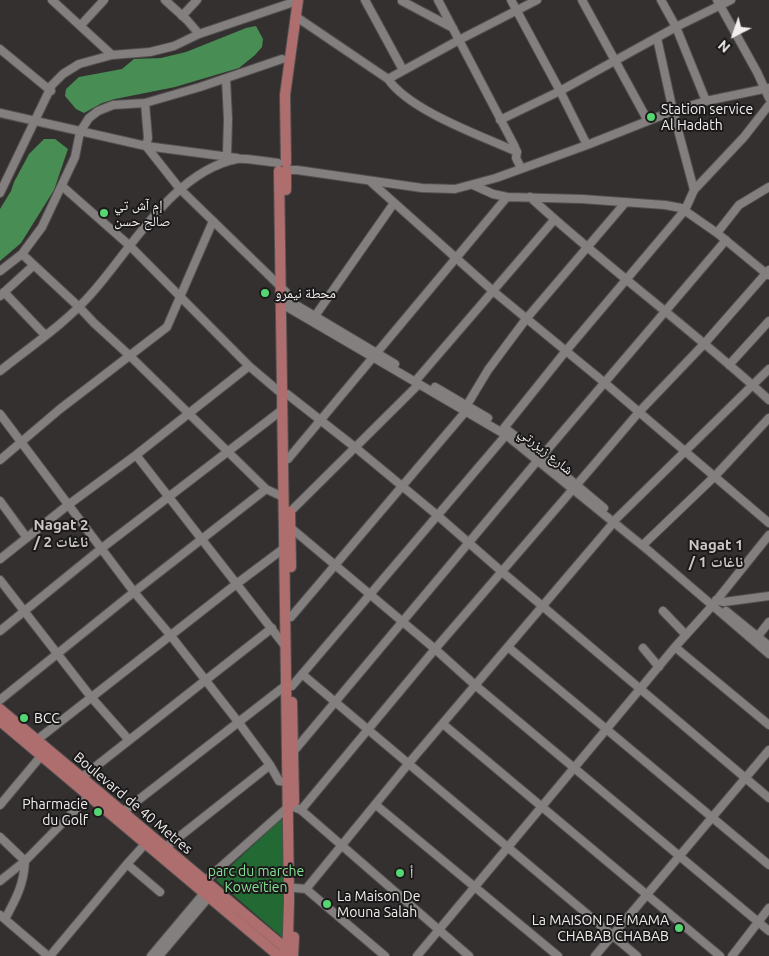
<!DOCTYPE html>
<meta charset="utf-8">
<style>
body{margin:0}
#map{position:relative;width:769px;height:956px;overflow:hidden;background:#353030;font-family:Ubuntu,sans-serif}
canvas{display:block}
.north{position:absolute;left:709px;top:10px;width:50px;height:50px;-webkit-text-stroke:4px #1b1919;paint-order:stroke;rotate:221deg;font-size:14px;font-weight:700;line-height:20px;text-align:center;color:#f1eeee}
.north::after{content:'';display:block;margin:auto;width:18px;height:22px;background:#f1eeee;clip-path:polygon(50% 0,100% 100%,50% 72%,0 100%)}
</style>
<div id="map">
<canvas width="769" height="956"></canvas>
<div class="north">N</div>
</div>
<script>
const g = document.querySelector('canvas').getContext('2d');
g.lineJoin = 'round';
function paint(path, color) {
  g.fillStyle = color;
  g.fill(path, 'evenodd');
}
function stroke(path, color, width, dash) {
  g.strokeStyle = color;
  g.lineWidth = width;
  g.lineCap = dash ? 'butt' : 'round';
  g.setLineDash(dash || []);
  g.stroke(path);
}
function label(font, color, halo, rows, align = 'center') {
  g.font = font + ' Ubuntu,"Noto Naskh Arabic",sans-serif';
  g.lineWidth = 4;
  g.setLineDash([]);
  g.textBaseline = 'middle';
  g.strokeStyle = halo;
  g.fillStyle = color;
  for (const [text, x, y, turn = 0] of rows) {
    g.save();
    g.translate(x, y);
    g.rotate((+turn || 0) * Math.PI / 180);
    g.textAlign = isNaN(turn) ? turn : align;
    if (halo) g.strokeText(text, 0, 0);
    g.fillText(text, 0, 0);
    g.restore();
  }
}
const green = new Path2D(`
 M283 817V938L216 880Z`);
const water = new Path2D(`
 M256 26 263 39 262 47 255 55 239 68 175 87 115 99 102 103 84 113 76 109 65 96 66 89 79 77 122 69 134 59 161 58 186 52 246 28Z
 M44 139H55L68 149 54 190 21 243 0 261V209L11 191 14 182 29 154Z`);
const minor = new Path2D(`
 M52 0 112 55
 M165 0 187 20 199 34
 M365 0 403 70
 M438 0 514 145 517 152 516 158 521 168
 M511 0 560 91 587 145
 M582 0 648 121
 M661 0 676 27 706 101
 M717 0 757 72 769 98
 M402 1 453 28
 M182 16 197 0
 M295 16 388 79C410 111 482 136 517 152
 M81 25 104 0
 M657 38 673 111 694 190
 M0 49 51 91
 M226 79 228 119 227 155
 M388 79 459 40 537 0
 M145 103 148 138 146 146 180 189 286 292
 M0 113 146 146 237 158
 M500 120 560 91 676 27 731 0
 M287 170H297L422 188 455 189 496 178 587 145 673 111 706 101 769 88
 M371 182 493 291 605 383 769 523
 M473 185 493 194 507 197 582 199 665 205 681 208 717 233 768 275
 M62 186 130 246 249 366 282 394
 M0 193 52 85 63 74 79 64 112 55 150 52 174 46 199 34 291 3
 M530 197C607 268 692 329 769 400
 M717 233 739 205 769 187
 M22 254 79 307 94 323 130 356 266 489 283 497
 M0 271 22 254 42 227 75 157 80 132 89 118 98 111 113 105 145 103 200 87 282 59
 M4 292 45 335
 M0 296 34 265
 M281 296 395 364
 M282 304 506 435 649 551 769 654
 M315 316 394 203
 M729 365 769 321
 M0 371C31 346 66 323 92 293 132 248 174 171 237 159 242 158 272 162 278 163
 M418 378 554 220
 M435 387 488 418
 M287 394 356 448 437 515 501 571 769 798
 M467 405 488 370 526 319 625 203
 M0 414 134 592 171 636 239 723 270 765 279 781 287 782
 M504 428 565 352 685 210 694 190 744 137 769 105
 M506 429 542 456 604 508
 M136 455 285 646
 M542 456 726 240
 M288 459 507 197
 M0 460 60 409 167 327 213 221
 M0 501 27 538
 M290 512 419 384
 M616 519 769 369
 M291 528 435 649 475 685 769 931
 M645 543 715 476 769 418
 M0 559 68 505 136 455 249 366
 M0 580 91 697 129 740
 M716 600 724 602 769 596
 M663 611 686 635
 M726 611 769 646
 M291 617 466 411
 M0 631 102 548 282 410
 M758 636 769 622
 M508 647 769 865
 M675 647 769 725
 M643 648 659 667
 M302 674 637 956
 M292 686 506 435
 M0 700 134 592 266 489
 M443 724 720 956
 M33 743 235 585 283 549
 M294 751 538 460
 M81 778 272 628
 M0 805 41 756
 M376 805 558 956
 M301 810 435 649 592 467 639 412 704 344 769 270
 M119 815 285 686
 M0 837 25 861C24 884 16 899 5 919
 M165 848 270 765
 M127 864 160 892
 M0 881 25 861 89 796
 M295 888 306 889 409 763 614 522
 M306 889 385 956
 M0 915 48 956
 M50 956 127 864 146 843
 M151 956 204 893 205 881 287 808 294 807 301 810 469 956
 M159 956 209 897 210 892
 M417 956 675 647 712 606 769 535
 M595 956 769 750
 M732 956 769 908`);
const major = new Path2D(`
 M286 163 285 95 298 0
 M279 171 289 899 288 935 285 956
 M286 171V190
 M290 512 291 567
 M292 702 294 802
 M0 709 290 952
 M0 721 279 956
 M293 956 294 937`);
const markers = [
 [651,117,5,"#54d672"],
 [104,213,5,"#54d672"],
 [265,293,5,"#54d672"],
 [24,718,5,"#54d672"],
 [98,812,5,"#54d672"],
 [400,873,5,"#54d672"],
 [327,904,5,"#54d672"],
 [679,928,5,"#54d672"]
];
const poiNames = [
 ["Station service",661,109],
 ["Al Hadath",661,125],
 ["إم آش تي",114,205],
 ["صالح حسن",114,221],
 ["محطة نيمرو",275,293],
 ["BCC",34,718],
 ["Pharmacie",88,804,"right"],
 ["du Golf",88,820,"right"],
 ["أ",410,873],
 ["La Maison De",337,896],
 ["Mouna Salah",337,912],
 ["La MAISON DE MAMA",669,920,"right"],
 ["CHABAB CHABAB",669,936,"right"]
];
const streetNames = [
 ["شارع زيزرتي",546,451,39],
 ["Boulevard de 40 Metres",133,803,40]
];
const parkNames = [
 ["parc du marche",256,871],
 ["Koweïtien",256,887]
];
const neighbourhoodNames = [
 ["Nagat 2",61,525],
 ["/ ناغات 2",61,542],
 ["Nagat 1",716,545],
 ["/ ناغات 1",716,562]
];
paint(green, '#226934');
paint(water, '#478d54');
stroke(minor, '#535050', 10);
stroke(major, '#535050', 12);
stroke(minor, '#847f7f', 8);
stroke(major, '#af6e6e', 10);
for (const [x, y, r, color] of markers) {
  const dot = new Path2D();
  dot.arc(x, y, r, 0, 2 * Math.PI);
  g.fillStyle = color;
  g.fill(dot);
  stroke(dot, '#1b1919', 2);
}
label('14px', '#f1eeee', '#1b1919', poiNames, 'left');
label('14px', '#f1eeee', '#1b1919', streetNames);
label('14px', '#83e193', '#1b1919', parkNames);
label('bold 15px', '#ccc6c6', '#1b1919', neighbourhoodNames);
</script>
